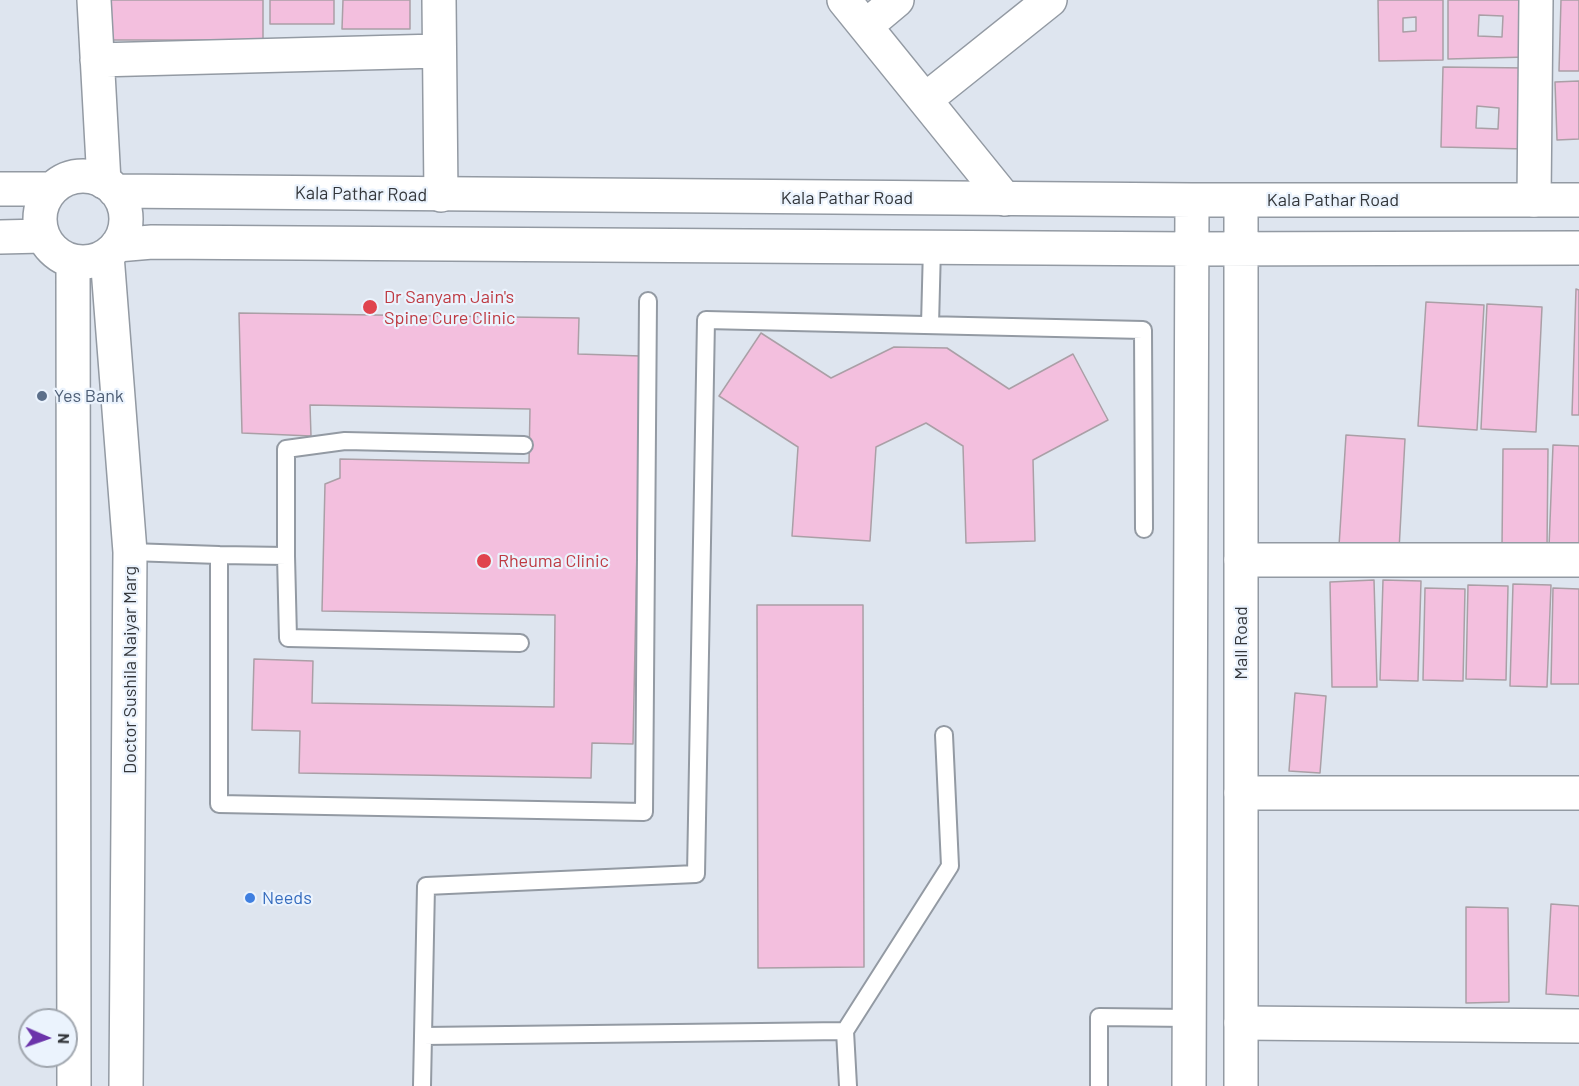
<!DOCTYPE html>
<style>
body{margin:0}
#map{position:relative;width:1579px;height:1086px;overflow:hidden;background:#dee5ef;font-family:Barlow,sans-serif}
canvas{display:block}
.north{position:absolute;left:18px;top:1008px;width:60px;height:60px;box-sizing:border-box;background:#ebf3fd;border:2px solid #a1a7af;border-radius:50%;rotate:92deg;font-size:16px;font-weight:700;line-height:24px;text-align:center;color:#33363a}
.north::after{content:'';display:block;margin:auto;width:21px;height:27px;background:#6b33aa;clip-path:polygon(50% 0,100% 100%,50% 72%,0 100%)}
</style>
<div id="map">
<canvas width="1579" height="1086"></canvas>
<div class="north">N</div>
</div>
<script>
const g = document.querySelector('canvas').getContext('2d');
g.lineJoin = 'round';
function paint(path, color) {
  g.fillStyle = color;
  g.fill(path, 'evenodd');
}
function stroke(path, color, width, dash) {
  g.strokeStyle = color;
  g.lineWidth = width;
  g.lineCap = dash ? 'butt' : 'round';
  g.setLineDash(dash || []);
  g.stroke(path);
}
function label(font, color, halo, rows, align = 'center') {
  g.font = font + ' Barlow,sans-serif';
  g.lineWidth = 4.5;
  g.setLineDash([]);
  g.textBaseline = 'middle';
  g.strokeStyle = halo;
  g.fillStyle = color;
  for (const [text, x, y, turn = 0] of rows) {
    g.save();
    g.translate(x, y);
    g.rotate((+turn || 0) * Math.PI / 180);
    g.textAlign = isNaN(turn) ? turn : align;
    if (halo) g.strokeText(text, 0, 0);
    g.fillText(text, 0, 0);
    g.restore();
  }
}
const building = new Path2D(`
 M111 0H263V40H111Z
 M270 0H334V24H270Z
 M343 0H410V29H342Z
 M1378 0H1443V60L1379 61Z
 M1448 0H1526L1527 57 1448 59Z
 M1561 0H1579V71H1559Z
 M1479 15 1503 16 1502 37 1478 36Z
 M1416 17V31L1403 32V18Z
 M1443 67 1527 68 1526 149 1441 147Z
 M1579 81V139L1557 140 1555 82Z
 M1477 106 1499 108 1498 129 1476 128Z
 M1576 289 1579 290V415H1572Z
 M1426 302 1484 305 1477 430 1418 426Z
 M1487 304 1542 307 1536 432 1481 429Z
 M239 313 579 318 578 354 641 356 633 744 592 743 591 778 299 773 300 731 252 730 254 659 313 661 312 703 554 707 555 615 322 611 325 484 340 478V459L529 463 530 409 310 405 311 436 242 433Z
 M761 333 831 378 894 347 947 348 1009 389 1073 354 1108 420 1033 460 1035 541 966 543 963 446 926 423 876 447 870 541 792 536 798 447 719 396Z
 M1346 435 1405 439 1399 550 1339 546Z
 M1553 445 1579 446V549L1549 547Z
 M1503 449H1548L1547 548 1502 547Z
 M1374 580 1377 687H1332L1330 582Z
 M1383 580 1421 581 1418 681 1380 680Z
 M1513 584 1551 585 1547 687 1510 686Z
 M1468 585 1508 586 1506 680 1466 679Z
 M1425 588 1465 589 1463 681 1423 680Z
 M1553 588 1579 589V684H1551Z
 M757 605H863L864 967 758 968Z
 M1295 693 1326 696 1320 773 1289 771Z
 M1551 904 1579 906V996L1546 994Z
 M1466 907 1508 908 1509 1002 1466 1003Z`);
const service = new Path2D(`
 M930 325 932 247
 M130 552 219 555V804L644 812 648 301
 M219 555 286 556 288 638 520 643
 M286 556V449L345 441 524 445
 M845 1031 848 1086
 M423 1036 845 1031 950 866 944 735
 M422 1086 426 886 696 874 706 320 1143 330 1144 529
 M1099 1086V1017L1189 1018`);
const minor = new Path2D(`
 M94 0 104 182
 M439 0 441 195
 M844 0 1005 199
 M866 26 897 0
 M97 60 438 51
 M925 100 1050 0
 M1534 200 1536 0
 M1241 560H1579
 M1241 793H1579
 M1241 1023 1579 1026`);
const tertiary = new Path2D(`
 M40 219a43 43 0 1 1 86 0a43 43 0 1 1-86 0Z
 M0 189H51
 M115 191 1192 200H1579
 M0 237 43 236
 M117 245 152 242 1192 249 1579 248
 M107 255 130 552 126 1086
 M73 261 74 1086
 M1189 1086 1192 200
 M1241 1086V200`);
const markers = [
 [370,307,8,"#e0444e"],
 [42,396,6,"#5c6f8a"],
 [484,561,8,"#e0444e"],
 [250,898,6,"#3f7fe0"]
];
const streetNames = [
 ["Kala Pathar Road",361,194,1],
 ["Kala Pathar Road",847,198],
 ["Kala Pathar Road",1333,200],
 ["Mall Road",1241,643,-90],
 ["Doctor Sushila Naiyar Marg",130,670,-90]
];
const healthNames = [
 ["Dr Sanyam Jain's",384,297],
 ["Spine Cure Clinic",384,318],
 ["Rheuma Clinic",498,561]
];
const serviceNames = [
 ["Yes Bank",54,396]
];
const shopNames = [
 ["Needs",262,898]
];
paint(building, '#f3bfde');
stroke(building, '#aa9fa6', 1.5);
stroke(service, '#939aa3', 20);
stroke(minor, '#939aa3', 36);
stroke(tertiary, '#939aa3', 36);
stroke(service, '#fff', 16);
stroke(minor, '#fff', 33);
stroke(tertiary, '#fff', 33);
for (const [x, y, r, color] of markers) {
  const dot = new Path2D();
  dot.arc(x, y, r, 0, 2 * Math.PI);
  g.fillStyle = color;
  g.fill(dot);
  stroke(dot, '#ebf3fd', 2);
}
label('18px', '#33363a', '#ebf3fd', streetNames);
label('18px', '#be3a42', '#ebf3fd', healthNames, 'left');
label('18px', '#4e5e75', '#ebf3fd', serviceNames, 'left');
label('18px', '#366cbe', '#ebf3fd', shopNames, 'left');
</script>
